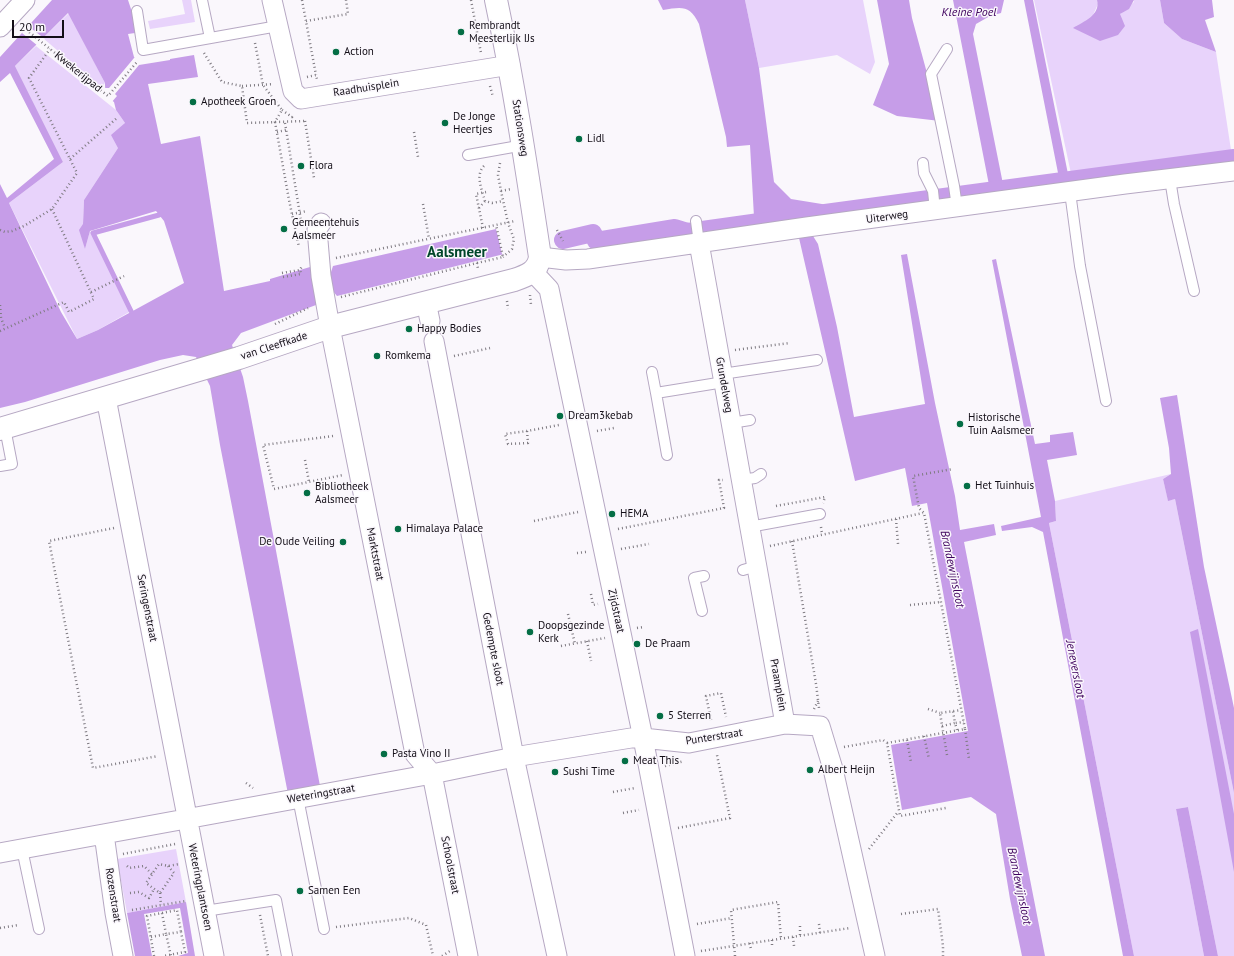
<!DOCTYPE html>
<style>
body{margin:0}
#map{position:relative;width:1234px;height:956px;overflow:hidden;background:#faf7fc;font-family:"PT Sans",sans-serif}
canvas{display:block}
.scale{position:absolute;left:12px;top:20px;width:52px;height:18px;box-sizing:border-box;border:2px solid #130e17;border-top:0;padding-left:5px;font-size:12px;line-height:14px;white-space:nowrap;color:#130e17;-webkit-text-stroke:3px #faf7fc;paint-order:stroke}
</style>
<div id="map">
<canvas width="1234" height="956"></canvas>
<div class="scale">20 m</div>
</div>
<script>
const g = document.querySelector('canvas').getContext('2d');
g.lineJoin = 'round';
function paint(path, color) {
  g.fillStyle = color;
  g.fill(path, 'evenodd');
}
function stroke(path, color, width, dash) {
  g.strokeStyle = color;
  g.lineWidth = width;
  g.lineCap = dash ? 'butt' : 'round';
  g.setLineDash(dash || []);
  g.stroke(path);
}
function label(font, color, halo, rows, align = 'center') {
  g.font = font + ' "PT Sans",sans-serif';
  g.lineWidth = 3;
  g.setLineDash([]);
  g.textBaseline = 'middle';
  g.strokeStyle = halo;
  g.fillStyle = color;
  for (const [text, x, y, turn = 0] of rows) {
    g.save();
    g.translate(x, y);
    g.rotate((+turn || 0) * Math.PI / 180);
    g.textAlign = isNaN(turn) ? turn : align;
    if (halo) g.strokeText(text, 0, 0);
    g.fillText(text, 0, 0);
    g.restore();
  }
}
const green = new Path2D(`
 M182 0H191L195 22 150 29 148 21 185 14Z
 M745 0H863L875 62 870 74 837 55 759 68Z
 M1034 0H1097L1098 4 1093 15 1120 14 1134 2V0H1160L1164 23 1182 39 1216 52 1233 163 1073 183Z
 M69 13 105 83 101 88 43 38Z
 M36 46 116 110 125 123 118 148 84 200 83 224 85 249 90 231 131 311 98 330 77 339 9 203 63 162 15 66Z
 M1171 474 1163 479 1168 500 1175 499 1234 793V956H1218L1188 807 1176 809 1204 956H1134L1049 523 1056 521 1055 501Z
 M176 849 186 902 127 913 117 859Z`);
const forest = new Path2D(`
 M52 0H128L132 12 135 33 128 34 134 57 140 64 194 55 198 77 148 84 161 144 200 136 224 291 270 281V279L310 267 313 278 330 275 333 266 496 229 502 254H504L337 296 332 290 316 293V305L241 333 232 345 243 377 248 401 320 786 288 794 220 445 210 386 196 357 183 355 160 360 25 402 0 408V184L7 198 54 159 10 73 0 82V57ZM68 13 105 83C105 91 106 97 114 102L116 110 125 123 111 135 118 148 84 200 83 224 79 230 85 249 90 231 156 211 164 221 184 283 98 330 77 339 61 312 9 203 63 162 15 66Z
 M658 0H745L759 68 774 182 791 199 828 205 847 202 848 212 775 221 754 217 750 145 727 147 726 137 699 24C690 5 682 7 663 10Z
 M877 0H909L912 18 940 121 897 116 873 105 889 64Z
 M953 0H1004L1001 13 990 16 976 24 973 34 1003 184 989 185Z
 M1024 0H1033L1068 174 1059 178Z
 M1097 0H1134L1129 9 1120 14 1125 26 1118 35 1100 41 1073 28C1083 22 1101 15 1097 0Z
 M1160 0H1212L1214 17 1205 20 1216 52 1182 39 1164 23Z
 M813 236 818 244 837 327 854 417 925 404 901 255 907 254 935 403 955 496 960 530 994 524 996 535 964 542 1045 956H1022L1010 899 996 814 971 797 902 810 891 745 968 731 927 503 912 506 905 468 855 481 799 238Z
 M996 259 1035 444 1050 442V435L1073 432 1077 455 1047 460 1055 501 1056 521 1049 523 1134 956H1123L1043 532 1032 527 1002 531 1001 526 1041 517 992 260Z
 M1177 395 1204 567 1234 708V793L1175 499 1168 501 1163 479 1171 474 1169 448 1160 398Z
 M1198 629 1234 814V872L1190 632Z
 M1188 807 1218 956H1204L1176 809Z
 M186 902 195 956H178L188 953 180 908 144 914 152 956H135L127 913Z`);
const pier = new Path2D(`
 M28 26 45 39 38 46 22 33Z
 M136 57 140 62 170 57V60L139 65 115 94 117 96 111 103 108 101 104 93 103 88H109L134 58Z`);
const stream = new Path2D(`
 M131 311 93 233 159 215`);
const canal = new Path2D(`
 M825 213 1234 158
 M563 240 593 233 596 241 675 228 688 232 795 217`);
const path = new Path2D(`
 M302 0 316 75
 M471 0 481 53
 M306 21 348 14 346 0
 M23 27 108 96 137 62
 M255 43 263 85 282 110 275 122 289 200 299 247
 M204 53 222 82 242 86 247 123 305 121
 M307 77 316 75 317 79
 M242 86 273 84
 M490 86 493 97
 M224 102 244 100
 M282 110 292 117 294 114
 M305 121 314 178
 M285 123 301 221
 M277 132 286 130
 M414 132 418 157
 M70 159 117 118
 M500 163 498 175 501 191 508 223 514 239 512 249 503 257
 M484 166C475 175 482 190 485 201L492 203 503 201
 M501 191 511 189
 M423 204 429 239
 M479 208 485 201
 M292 214 307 211
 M483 228 476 194 486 192
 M0 230 5 232 12 231 24 226 52 209 77 173 29 78 50 49
 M557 230 563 241
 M336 258 515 221
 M477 263 503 257 496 225
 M282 273 300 270 302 266
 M283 277 301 274 300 270
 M91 292 124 276
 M530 295 531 305
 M341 297 477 263 478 269
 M507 301 508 309
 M0 305 1 318 5 328
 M275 324 308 308
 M0 331 64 302 69 312 94 299 52 209
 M735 350 790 343
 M454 356 490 348
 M527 431 528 443 508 444 505 434 527 431 559 425
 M597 431 614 428
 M333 436 263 445 274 489 343 475
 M305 460 309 482
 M776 506 825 497 823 503
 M896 519 898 544
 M534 521 578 512
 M821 527 822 534
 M114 528 49 541 93 768 158 756
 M618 529 724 508 719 480H723
 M792 541 816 684 819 708
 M770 546 923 513
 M621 549 649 544
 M577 553 586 552
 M591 594 593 605 598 604
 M910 605 941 602
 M568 614 575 644
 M637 628 644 627
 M587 641 591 661
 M561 646 605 638
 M814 709 818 701
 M928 709 940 713
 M711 720 706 696 721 693 726 717
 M942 726 955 723 953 711
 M965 729 969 759
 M957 730 955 723 964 722
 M924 736 929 759
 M907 740 911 762
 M887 743 965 729 924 513 919 508 913 476 953 469
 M844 747 883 740 887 743 900 816 946 808
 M947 755 940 713 961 710
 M665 766 684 761
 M246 783 253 788
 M613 792 635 788
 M623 813 639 810
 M678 828 730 818 717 755
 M869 849 898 812
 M123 854 175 844
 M127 866 129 868 144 866 152 874
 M168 866 174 873 160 893 146 883 159 864 168 866 179 864
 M130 893 139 892 149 898 154 889
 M160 893 161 905
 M132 910 186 901
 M162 913 177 910 181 932
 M901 914 938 909 943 946V956
 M260 915 268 956
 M697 924 732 918
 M819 924 820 933
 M800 926V936
 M336 927 409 918 426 925 433 956
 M0 928 19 925
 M151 937 166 934 171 956
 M793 937 794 946
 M772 940V948
 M750 943 751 950
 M701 951 850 928
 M154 956 147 916 162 913 166 934 181 932 185 952 164 956
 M442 956 450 951
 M735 956 731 910 778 902 781 939`);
const lane = new Path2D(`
 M202 0 210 38
 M137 11 143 50 278 26
 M947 49 931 74 954 186 957 207
 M468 155 524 145
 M923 163 924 173 933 191 935 210
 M1170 179 1174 204 1194 291
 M1070 192 1080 266 1106 401
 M696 221 699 243
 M652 372 656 393
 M722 374 817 360
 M731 423 750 420
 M667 455 656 393 724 382
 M0 466 12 464 5 428
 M741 480 755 478 761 474
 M749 527 820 514
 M743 570 757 566
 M702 611 694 578 704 576
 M298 798 324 929
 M22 849 39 929
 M205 911 276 900 287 956`);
const street = new Path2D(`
 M272 0 293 91 301 99 510 65
 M0 27 25 0
 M321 223 317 229 321 276 330 327 415 754 432 774 468 956
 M699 243 785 724 820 726 833 769 875 956
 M540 257 566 260 588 259 807 227 1125 184 1234 171
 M533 272 549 289 643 738 685 956
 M426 302 430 321
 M434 341 514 757 557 956
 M106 398 214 956
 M104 834 115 913 123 956
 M0 853 432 774 514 757 631 738H643L689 743 785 724`);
const secondary = new Path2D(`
 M0 429 239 358 330 327 514 280C526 276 538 272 540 257 527 171 514 85 496 0`);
const markers = [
 [461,32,4,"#046e45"],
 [336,52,4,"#046e45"],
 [193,102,4,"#046e45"],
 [445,123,4,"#046e45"],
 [579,139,4,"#046e45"],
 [301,166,4,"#046e45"],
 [284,229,4,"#046e45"],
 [409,329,4,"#046e45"],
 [377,356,4,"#046e45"],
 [560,416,4,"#046e45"],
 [960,424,4,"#046e45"],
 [967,486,4,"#046e45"],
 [307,493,4,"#046e45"],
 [612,514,4,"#046e45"],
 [398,529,4,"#046e45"],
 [343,542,4,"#046e45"],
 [530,632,4,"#046e45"],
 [637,644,4,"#046e45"],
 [660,716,4,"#046e45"],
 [384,754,4,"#046e45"],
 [625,761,4,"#046e45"],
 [810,770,4,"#046e45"],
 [555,772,4,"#046e45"],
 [300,891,4,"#046e45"]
];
const poiNames = [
 ["Rembrandt",469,26],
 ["Meesterlijk IJs",469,39],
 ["Action",344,52],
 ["Apotheek Groen",201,102],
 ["De Jonge",453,117],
 ["Heertjes",453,130],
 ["Lidl",587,139],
 ["Flora",309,166],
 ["Gemeentehuis",292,223],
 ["Aalsmeer",292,236],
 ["Happy Bodies",417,329],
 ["Romkema",385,356],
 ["Dream3kebab",568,416],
 ["Historische",968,418],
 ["Tuin Aalsmeer",968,431],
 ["Het Tuinhuis",975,486],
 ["Bibliotheek",315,487],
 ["Aalsmeer",315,500],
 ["HEMA",620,514],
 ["Himalaya Palace",406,529],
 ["De Oude Veiling",335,542,"right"],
 ["Doopsgezinde",538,626],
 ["Kerk",538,639],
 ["De Praam",645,644],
 ["5 Sterren",668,716],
 ["Pasta Vino II",392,754],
 ["Meat This",633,761],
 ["Albert Heijn",818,770],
 ["Sushi Time",563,772],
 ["Samen Een",308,891]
];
const streetNames = [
 ["Kwekerijpad",78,72,39],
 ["Raadhuisplein",366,88,-9],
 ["Stationsweg",520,128,81],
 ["Uiterweg",887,217,-8],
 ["van Cleeffkade",274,346,-18],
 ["Grundelweg",724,385,80],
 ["Marktstraat",375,554,79],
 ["Seringenstraat",147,608,79],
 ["Zijdstraat",616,611,78],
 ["Gedempte sloot",493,649,79],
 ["Praamplein",778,685,80],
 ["Punterstraat",714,737,-9],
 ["Weteringstraat",321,794,-10],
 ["Schoolstraat",450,865,79],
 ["Weteringplantsoen",200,887,79],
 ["Rozenstraat",113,895,81]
];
const waterNames = [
 ["Kleine Poel",969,13],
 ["Brandewijnsloot",952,569,78],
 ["Jeneversloot",1075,669,79],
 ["Brandewijnsloot",1019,886,78]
];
const districtNames = [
 ["Aalsmeer",457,253]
];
paint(green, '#e8d3fb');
paint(forest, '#c69de8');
paint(pier, '#faf7fc');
stroke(stream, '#c69de8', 5);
stroke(canal, '#c69de8', 18);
stroke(lane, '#b6a8c3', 12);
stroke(street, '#b6a8c3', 21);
stroke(secondary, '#b6a8c3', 24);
stroke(path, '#7f7b82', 2.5, [1, 3]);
stroke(lane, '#fff', 10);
stroke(street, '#fff', 19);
stroke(secondary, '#fff', 22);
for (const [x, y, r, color] of markers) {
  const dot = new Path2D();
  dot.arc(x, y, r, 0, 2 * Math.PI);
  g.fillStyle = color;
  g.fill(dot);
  stroke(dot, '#faf7fc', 1.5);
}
label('11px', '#130e17', '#faf7fc', poiNames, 'left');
label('11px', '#130e17', '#faf7fc', streetNames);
label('italic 12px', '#3e015d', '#faf7fc', waterNames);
label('bold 15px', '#00462a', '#faf7fc', districtNames);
</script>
